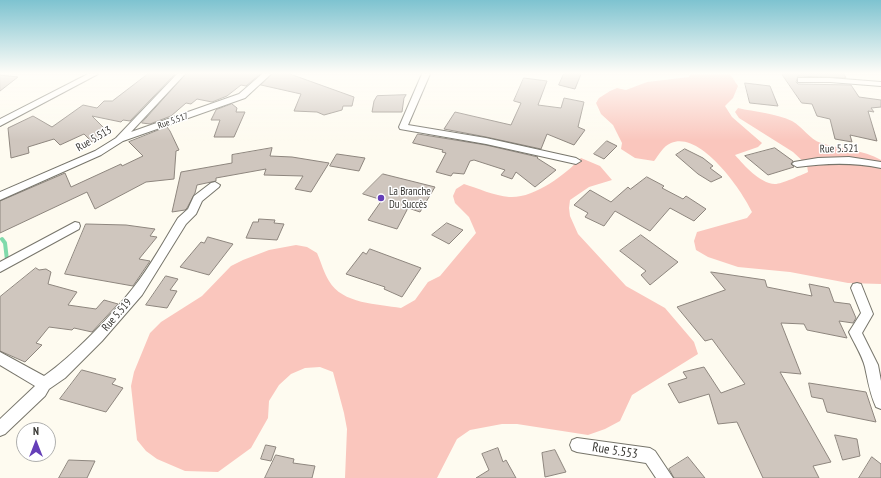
<!DOCTYPE html>
<meta charset="utf-8">
<style>
body{margin:0}
#map{position:relative;width:881px;height:478px;overflow:hidden;background:#fefbf0;font-family:"PT Sans Narrow",sans-serif}
canvas{display:block}
.north{position:absolute;left:16px;top:422px;width:40px;height:40px;box-sizing:border-box;background:#fff;border:1px solid #afafad;border-radius:50%;rotate:0deg;font-size:11px;font-weight:700;line-height:16px;text-align:center;color:#373632}
.north::after{content:'';display:block;margin:auto;width:14px;height:18px;background:#653fb8;clip-path:polygon(50% 0,100% 100%,50% 72%,0 100%)}
</style>
<div id="map">
<canvas width="881" height="478"></canvas>
<div class="north">N</div>
</div>
<script>
const g = document.querySelector('canvas').getContext('2d');
g.lineJoin = 'round';
function paint(path, color) {
  g.fillStyle = color;
  g.fill(path, 'evenodd');
}
function stroke(path, color, width, dash) {
  g.strokeStyle = color;
  g.lineWidth = width;
  g.lineCap = dash ? 'butt' : 'round';
  g.setLineDash(dash || []);
  g.stroke(path);
}
function label(font, color, halo, rows, align = 'center') {
  g.font = font + ' "PT Sans Narrow",sans-serif';
  g.lineWidth = 3;
  g.setLineDash([]);
  g.textBaseline = 'middle';
  g.strokeStyle = halo;
  g.fillStyle = color;
  for (const [text, x, y, turn = 0] of rows) {
    g.save();
    g.translate(x, y);
    g.rotate((+turn || 0) * Math.PI / 180);
    g.textAlign = isNaN(turn) ? turn : align;
    if (halo) g.strokeText(text, 0, 0);
    g.fillText(text, 0, 0);
    g.restore();
  }
}
const green = new Path2D(`
 M690 74H730L738 86 733 98 725 106 732 117 762 143 758 147 735 155C745 166 759 183 775 184 782 184 801 175 808 172L807 165 793 152 739 118 735 112 738 108C755 112 775 113 792 121 803 127 809 139 821 143 841 150 863 149 881 160V284L848 283 790 272 738 267 708 257 696 250 694 241 697 232 747 218 752 212C742 190 700 130 671 143 663 146 659 155 654 161L635 158 621 149 622 143 613 125 601 114 596 103 599 98 610 91 617 88 626 90 647 82 689 77Z
 M581 158 600 166 612 180 589 187 570 200 569 208 570 216 578 234 626 286 665 308 694 342 698 354 632 395 620 421 605 429 588 435 517 424H502L470 430 457 439 437 478H345L347 429 344 413 333 372 320 367 305 368 291 374 279 385 269 401 268 418 251 448 218 472 185 471 157 459 146 451 137 440 131 386 134 372 150 333 161 322 202 296 231 266 243 260 269 250 296 245 307 247 317 253C321 262 324 273 329 281 342 304 378 304 401 308L415 300 428 282 440 276 476 233 469 217 455 203 453 196 456 189 464 184C477 188 495 196 509 197 533 199 565 175 581 158Z`);
const stream = new Path2D(`
 M2 239 5 243 7 260`);
const building = new Path2D(`
 M148 74H175L130 121 123 120 121 122 92 116 106 130 104 131 108 135 92 142 84 134 60 145 54 139 28 147 29 153 11 158 8 128 33 116 52 127 83 105 97 108 104 101H112Z
 M186 74H260L246 86 241 85 227 96 212 102 197 99 191 104 186 103 171 116 150 124 142 123Z
 M272 74H290L354 97 352 106H343L342 110 324 115 317 112 294 111 301 94 261 85Z
 M564 74H581L575 89 559 85Z
 M782 74H844L846 78 798 76 796 82 798 84 851 85 859 97 881 100V107L871 108 874 112 868 111 877 141 850 135 852 142 835 139 830 119 817 116 812 104 802 103Z
 M0 75 18 77 0 91Z
 M524 78 547 81 538 105 561 108 564 98 584 102 578 127 585 130 574 145 547 134 541 149 486 137 444 129 455 112 511 125 521 103 514 101Z
 M745 83 770 86 778 106 750 103Z
 M406 95 404 98 402 112H372L374 101 377 96Z
 M232 104 237 108 236 112H245L234 137H214L220 120H211L216 110Z
 M167 127 170 131 179 150 176 151 174 179 146 182 95 209 87 192 0 233V201L65 173 71 187 121 164 122 166 143 156 129 142Z
 M418 134 486 145 538 157 537 158 556 170 535 187 516 172 512 179 501 175 505 170 474 160 470 161 464 174 453 173 451 176 436 172 446 153 442 152 443 150 413 143Z
 M607 141 617 146 604 159 594 154Z
 M272 148 270 156 292 157 329 163 311 192 295 189 303 176 264 175 266 169 216 178V181L197 185 195 193 187 208 185 210 172 212 181 172 232 163V155Z
 M775 148 793 161 791 164 794 167 768 175 745 156Z
 M685 149 703 158 713 166 710 168 722 177 711 182 698 174 676 155Z
 M337 154 365 158 359 171 330 166Z
 M383 174 435 187 420 212 408 208 397 229 368 220 382 200 363 194Z
 M647 177 664 186 662 188 683 199 686 196 706 209 694 221 670 208 650 231 615 211 604 226 585 217 588 213 574 205 590 190 611 202 628 187 630 189Z
 M259 219 275 220 274 223 284 224 277 240 246 238 253 222H258Z
 M447 223 463 230 449 244 432 235Z
 M86 224 126 225 155 229 150 236 157 237 139 259 150 261 133 286 65 274Z
 M641 235 678 262 650 285 641 275 646 271 620 251Z
 M208 237 233 244 209 275 180 267 201 242 204 243Z
 M370 249 421 268 402 297 384 289 385 287 346 274 363 252 366 254Z
 M36 268 39 270 46 269 51 272 48 284 77 292 68 305 96 309 104 300 118 304 92 332 74 328 72 330 49 327 36 343 42 345 25 362 0 351V297Z
 M711 272 765 280 767 287 812 296 809 284 829 288 834 302 850 304 856 318 853 323 839 321 847 338 807 330 804 324 781 323 801 374 780 372 831 462 813 466 819 478H763L737 422 718 424 709 394 679 403 668 384 687 378 683 372 704 367 721 393 745 384 712 339 705 341 677 307 725 290Z
 M166 276 178 279 170 290 177 291 167 308 146 305Z
 M82 370 116 379 112 384 123 388 106 412 60 399Z
 M809 383 866 392 876 422 827 412 823 399 812 397Z
 M835 435 857 439 860 456 843 460Z
 M266 445 276 447 271 461 261 459Z
 M498 448 503 462 506 460 516 478H476L489 470 482 454Z
 M555 450 566 472 545 477 542 453Z
 M276 455 294 459 293 463 315 466 312 478H265Z
 M688 457 705 478H674L669 469Z
 M872 457 881 464V478H859Z
 M69 460 95 461 87 478H59Z`);
const minor = new Path2D(`
 M88 74H98L0 126V119Z
 M177 74H185L131 132 239 94 262 74H271L245 98 123 141 101 155 0 200V192L95 151 116 138Z
 M422 74H430L408 125 486 138 576 158 581 161 576 164 486 144 400 129 399 127Z
 M798 78H830L881 82V86L830 82H798Z
 M849 157 881 162V168C853 162 826 163 797 167L792 164 794 162 818 158Z
 M215 182 220 185 219 187 202 201 196 214 186 224 142 295 102 341 65 378 49 389 45 396 5 434 0 436V419L35 386 0 365V352L44 376C73 356 111 316 133 288 150 267 164 241 178 218L188 209 194 196 211 183Z
 M75 222 79 223 80 226 79 229 0 272V262Z
 M857 283 861 284 873 314 862 333 878 365 881 381V409L876 407C870 394 868 381 865 367 862 355 854 343 849 332L861 313 851 288 853 284Z
 M577 438 650 448 655 451 673 478H656L646 463 577 452 572 450 570 445 572 440Z`);
const markers = [
 [381,198,4,"#653fb8"]
];
const farStreetnames = [
 ["Rue 5.517",173,121,-20]
];
const streetNames = [
 ["Rue 5.513",94,139,-30],
 ["Rue 5.521",839,149,-1],
 ["Rue 5.519",117,315,-49]
];
const poiNames = [
 ["La Branche",389,192],
 ["Du Succès",389,205]
];
const nearStreetnames = [
 ["Rue 5.553",615,451,9]
];
paint(green, '#fac6bd');
stroke(stream, '#80daab', 4);
paint(building, '#cfc6be');
stroke(building, '#8e867e', 1);
stroke(minor, '#77756b', 2);
paint(minor, '#fff');
const sky = g.createLinearGradient(0, 0, 0, 141);
sky.addColorStop(0, '#7ec3d0');
sky.addColorStop(0.52, '#fffdf8');
sky.addColorStop(1, '#fffdf800');
g.fillStyle = sky;
g.fillRect(0, 0, 881, 141);
for (const [x, y, r, color] of markers) {
  const dot = new Path2D();
  dot.arc(x, y, r, 0, 2 * Math.PI);
  g.fillStyle = color;
  g.fill(dot);
  stroke(dot, '#fff', 1.5);
}
label('9px', '#373632', '#fff', farStreetnames);
label('11px', '#373632', '#fff', streetNames);
label('11px', '#373632', '#fff', poiNames, 'left');
label('13px', '#373632', '#fff', nearStreetnames);
</script>
